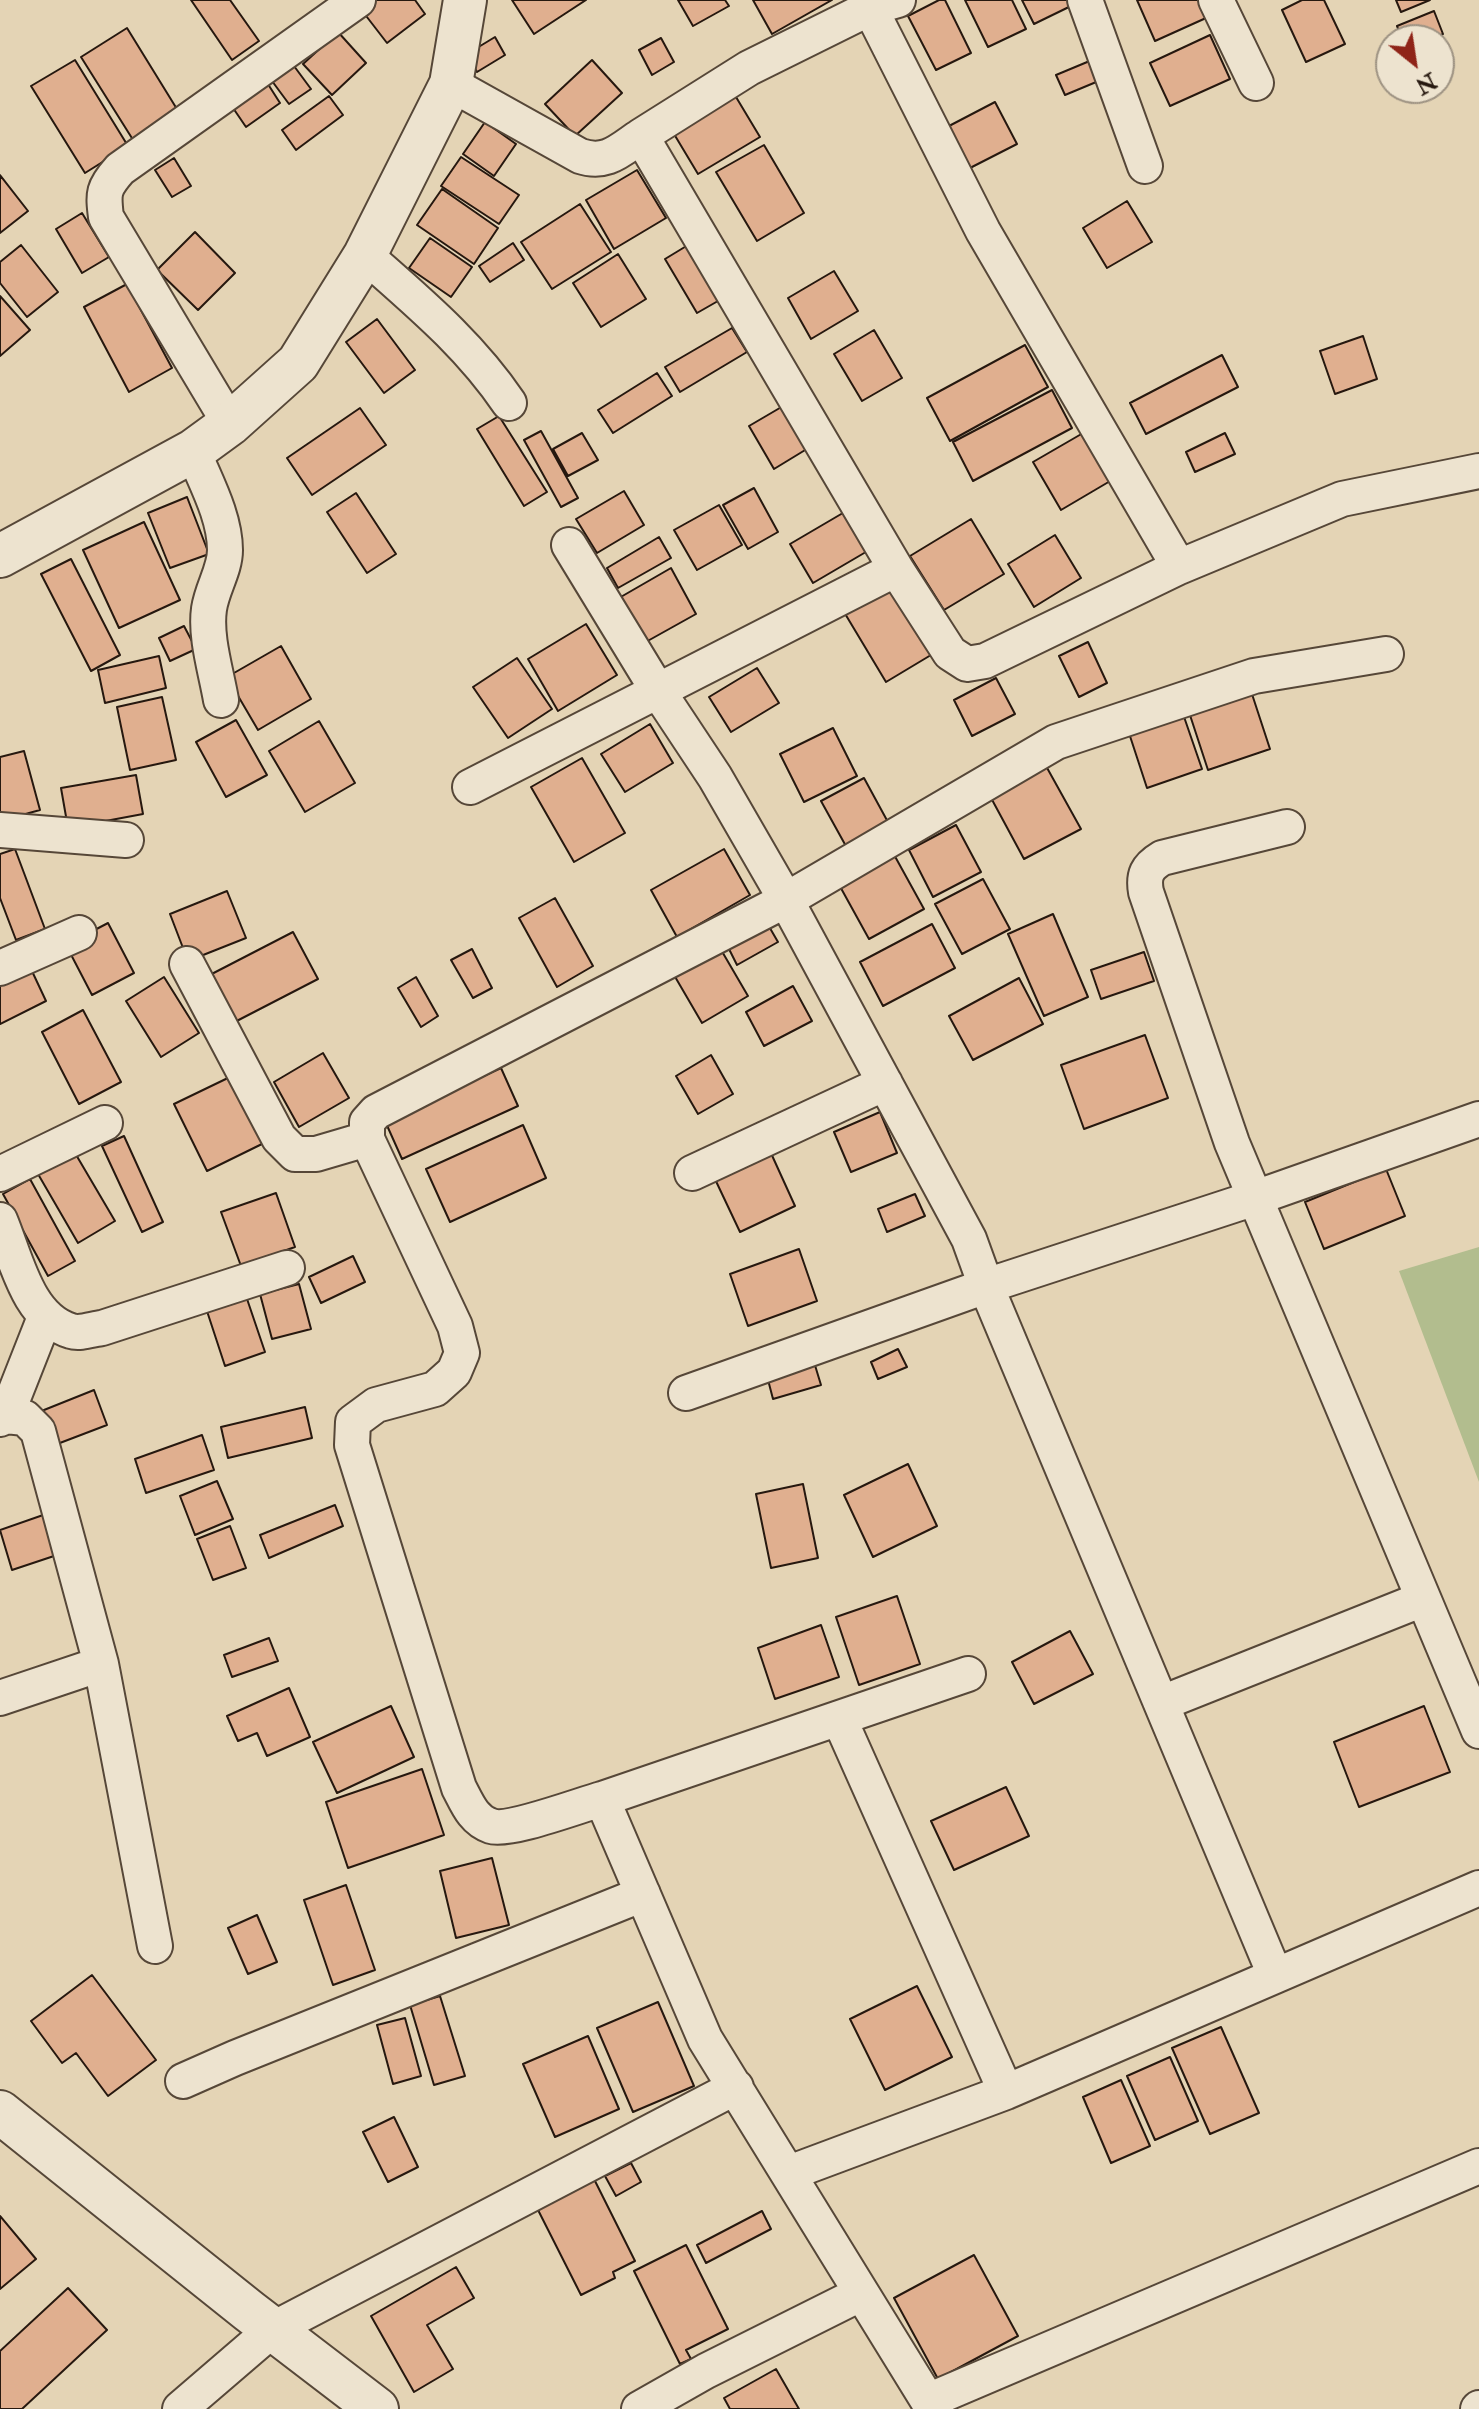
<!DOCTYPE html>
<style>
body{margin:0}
#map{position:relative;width:1479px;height:2409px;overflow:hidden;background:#e4d4b5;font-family:"IM FELL Double Pica",serif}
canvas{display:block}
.north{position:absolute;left:1375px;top:24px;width:80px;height:80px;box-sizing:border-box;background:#ede3cf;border:2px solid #9d9282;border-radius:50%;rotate:150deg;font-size:22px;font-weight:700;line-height:32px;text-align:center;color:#26180f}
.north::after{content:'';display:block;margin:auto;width:28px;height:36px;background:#8f2418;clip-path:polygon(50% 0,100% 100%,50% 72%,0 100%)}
</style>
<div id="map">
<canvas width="1479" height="2409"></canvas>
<div class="north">N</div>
</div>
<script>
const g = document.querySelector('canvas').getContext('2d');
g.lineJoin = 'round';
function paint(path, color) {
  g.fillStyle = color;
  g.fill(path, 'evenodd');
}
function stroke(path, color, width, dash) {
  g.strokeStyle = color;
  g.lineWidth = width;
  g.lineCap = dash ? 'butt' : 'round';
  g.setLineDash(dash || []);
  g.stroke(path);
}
const green = new Path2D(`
 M1479 1247V1482L1399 1271Z`);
const building = new Path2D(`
 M191 0H230L259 41 232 60Z
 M371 0H415L425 14 387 43 360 8Z
 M512 0H586L534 34Z
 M678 0H725L729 6 693 26Z
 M753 0H832L772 34Z
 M939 0H945L971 53 936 70 908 16Z
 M965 0H1012L1026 29 988 47Z
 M1022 0H1070L1073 5 1034 24Z
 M1137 0H1199L1206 18 1155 41Z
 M1302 0H1324L1345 44 1306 62 1282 10Z
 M1396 0H1430L1401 12Z
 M1434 11 1443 34 1429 40H1403L1397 26Z
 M127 28 180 114 135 143 81 57Z
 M338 32 366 63 332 95 303 64Z
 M1210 35 1230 79 1170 106 1150 63Z
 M495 37 505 55 477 72 467 54Z
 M661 38 674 62 652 75 639 50Z
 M75 60 128 146 85 173 31 86Z
 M592 60 622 93 575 136 545 104Z
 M1092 60 1101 80 1065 95 1056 75Z
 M294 66 311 89 289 104 272 81Z
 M266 81 280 103 246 127 231 105Z
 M733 92 760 137 698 174 671 129Z
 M329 96 343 115 296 150 282 130Z
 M995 102 1017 144 970 168 949 126Z
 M485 122 516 144 494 176 463 154Z
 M764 145 804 213 757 241 716 172Z
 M461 157 519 195 499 224 441 186Z
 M174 158 191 186 172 197 155 170Z
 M637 170 666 218 614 249 586 200Z
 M0 175 28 211 0 233Z
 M442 189 498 228 474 264 417 225Z
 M1127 201 1152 242 1107 268 1083 228Z
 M580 204 611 252 552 289 521 242Z
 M82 213 109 257 82 273 56 229Z
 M195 232 235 273 198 310 157 270Z
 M430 238 472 267 451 297 409 268Z
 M693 242 725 297 697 313 665 259Z
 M513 243 524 260 490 282 479 266Z
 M21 245 58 292 27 317 0 283V262Z
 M618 254 646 299 601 327 573 283Z
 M834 271 858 311 811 339 788 298Z
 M127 284 172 368 129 392 84 307Z
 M0 296 30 330 0 356Z
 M377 319 415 370 384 393 346 342Z
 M732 328 747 352 680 392 665 367Z
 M874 330 902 378 862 401 834 354Z
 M1363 336 1377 379 1335 394 1320 351Z
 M1025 345 1048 387 950 441 927 398Z
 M1222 355 1238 387 1146 434 1130 403Z
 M657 373 672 396 613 433 598 410Z
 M1052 390 1072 428 973 481 953 442Z
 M790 402 815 444 774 469 749 426Z
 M360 408 386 445 312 495 287 458Z
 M499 416 547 492 524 506 477 429Z
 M1090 429 1117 477 1061 510 1033 462Z
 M541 431 578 498 561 507 524 440Z
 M582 433 598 460 568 476 553 449Z
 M1225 433 1235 454 1195 472 1186 452Z
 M754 488 778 532 748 549 723 505Z
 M624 491 644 525 597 553 576 519Z
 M356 493 396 554 367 573 327 512Z
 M187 497 209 554 170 568 148 513Z
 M719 505 742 545 697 570 674 530Z
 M848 510 871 549 813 583 790 544Z
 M971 519 1004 574 944 610 910 556Z
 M144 522 180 600 119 628 83 550Z
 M1055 535 1081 578 1034 607 1008 564Z
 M659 537 671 558 618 588 607 568Z
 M71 559 120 655 91 671 41 574Z
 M671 568 696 614 644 643 619 598Z
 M888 585 931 655 886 682 844 612Z
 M586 624 617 675 558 711 528 659Z
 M184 626 196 649 170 661 159 638Z
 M1088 642 1107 683 1079 697 1059 656Z
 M281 646 311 699 258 730 227 677Z
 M159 656 166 688 105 703 98 670Z
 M517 658 552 709 508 738 473 687Z
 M757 668 779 703 731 732 709 697Z
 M996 678 1015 714 972 736 954 700Z
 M1250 688 1270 749 1208 770 1188 709Z
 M162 697 176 760 130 770 117 707Z
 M1182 711 1202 769 1147 788 1128 730Z
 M236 720 267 775 226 797 196 742Z
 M319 721 355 783 305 812 269 751Z
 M650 724 673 763 625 792 601 754Z
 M833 728 857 776 804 802 780 754Z
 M24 751 40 810 0 821V757Z
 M582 758 625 833 574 862 531 787Z
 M1046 766 1081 829 1024 859 990 796Z
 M136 775 143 814 68 828 61 788Z
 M864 778 889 824 847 848 821 801Z
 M956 825 981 872 933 897 909 850Z
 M15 849 45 929 16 940 0 898V854Z
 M724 849 750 895 677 937 651 890Z
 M892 851 924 909 869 939 837 881Z
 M983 879 1010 929 962 954 935 904Z
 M227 891 246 938 188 961 170 914Z
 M555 898 593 966 557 987 519 918Z
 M1053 914 1088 997 1044 1016 1008 934Z
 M108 923 134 973 92 995 66 945Z
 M767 923 778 942 737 965 727 945Z
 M932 924 955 968 883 1006 860 962Z
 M293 932 318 979 227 1026 202 979Z
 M720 948 748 996 702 1023 674 975Z
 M472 949 492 988 473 998 451 960Z
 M1144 952 1154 981 1101 999 1091 970Z
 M31 969 46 1001 0 1024V984Z
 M164 977 199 1033 161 1057 126 1001Z
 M416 977 438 1016 421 1027 398 988Z
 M1019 978 1043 1024 973 1060 949 1016Z
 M793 986 812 1021 764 1046 746 1012Z
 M83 1010 121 1082 79 1104 42 1032Z
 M1145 1035 1168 1098 1084 1129 1061 1065Z
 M323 1053 349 1098 299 1127 274 1082Z
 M711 1055 733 1094 698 1114 676 1076Z
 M501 1068 518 1106 402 1159 385 1121Z
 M232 1076 264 1143 207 1171 174 1104Z
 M880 1112 897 1153 851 1172 834 1132Z
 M523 1125 546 1178 450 1222 426 1169Z
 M124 1136 163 1222 142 1232 102 1146Z
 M770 1151 795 1206 740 1232 714 1177Z
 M75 1153 115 1221 78 1243 38 1174Z
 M1386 1169 1405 1216 1324 1249 1305 1202Z
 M30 1179 75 1261 48 1276 3 1194Z
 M276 1193 295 1247 241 1266 221 1212Z
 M915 1194 925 1216 887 1232 878 1209Z
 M799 1249 817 1301 748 1326 730 1274Z
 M353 1256 365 1282 321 1303 309 1277Z
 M299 1284 311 1329 272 1339 260 1294Z
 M245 1293 265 1352 225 1366 205 1305Z
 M898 1349 907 1367 878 1379 871 1362Z
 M814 1362 821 1385 773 1399 767 1376Z
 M94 1390 107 1425 52 1446 39 1412Z
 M305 1407 312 1438 228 1458 221 1427Z
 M202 1435 214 1470 146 1493 135 1459Z
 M908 1464 937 1526 873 1557 844 1495Z
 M217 1481 233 1519 195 1535 180 1496Z
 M803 1484 818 1558 771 1568 756 1494Z
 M335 1505 343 1526 269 1558 260 1535Z
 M46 1514 60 1554 12 1570 0 1530Z
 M230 1526 246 1568 213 1580 197 1539Z
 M897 1596 920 1664 859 1685 836 1617Z
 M821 1625 839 1677 775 1699 758 1648Z
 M1070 1631 1093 1674 1034 1704 1012 1662Z
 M269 1638 278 1661 232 1677 224 1655Z
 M289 1688 310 1737 267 1756 257 1733 238 1741 227 1716Z
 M391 1706 414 1757 337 1793 313 1742Z
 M1424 1706 1450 1772 1359 1807 1334 1742Z
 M422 1769 444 1835 348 1868 326 1802Z
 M1006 1787 1029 1836 954 1870 931 1821Z
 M492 1858 509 1925 456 1938 440 1871Z
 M346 1885 375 1970 333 1985 304 1900Z
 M257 1915 277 1962 248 1974 228 1928Z
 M92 1975 156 2060 108 2096 76 2053 62 2063 31 2021Z
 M917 1986 952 2057 885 2090 850 2019Z
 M440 1996 465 2076 434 2085 410 2005Z
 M658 2002 694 2086 633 2112 597 2028Z
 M405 2018 421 2076 393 2084 377 2025Z
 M1221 2027 1259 2113 1210 2134 1172 2048Z
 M588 2036 619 2109 555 2137 523 2064Z
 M1170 2057 1198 2121 1155 2140 1127 2076Z
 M1121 2080 1150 2146 1111 2163 1083 2097Z
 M394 2117 418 2167 388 2182 363 2132Z
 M631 2163 641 2182 616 2196 605 2176Z
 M592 2175 635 2261 613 2272 615 2278 581 2295 535 2204Z
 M762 2211 771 2229 706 2263 697 2245Z
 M0 2216 36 2259 0 2289Z
 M686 2245 728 2329 686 2350 691 2359 680 2364 634 2271Z
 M974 2255 1018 2336 938 2379 894 2298Z
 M456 2267 474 2298 427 2325 453 2369 414 2392 371 2316Z
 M68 2288 107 2330 22 2409H0V2351Z
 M776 2369 799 2409H730L724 2398Z`);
const minor = new Path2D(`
 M1085 0 1145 166
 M1216 0 1256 83
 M870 8 983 231 1179 567 985 661 967 664 950 653 896 569
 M451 84 580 156C607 165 620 150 641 136L896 569 470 787
 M641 136 749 68 870 8 898 0
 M365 255C418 302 469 344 509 403
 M230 424 106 217C103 193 103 188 120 169L358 0
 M193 451C205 481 225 516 225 550 225 570 212 588 209 609 205 637 216 671 221 700
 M569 545 658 691 715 777 786 900 969 1239 986 1286 1255 1198 1479 1119
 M1179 567 1342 499 1479 471
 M1287 827 1162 858C1147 867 1143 875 1146 892L1232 1143 1479 1731
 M0 830 126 840
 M187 964 279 1138 295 1154H316L367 1139
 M0 968 79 933
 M692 1173 885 1083
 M0 1174 105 1123
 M0 1220C16 1258 27 1318 71 1331 80 1334 93 1329 102 1328L287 1268
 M686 1393 986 1286 1275 1975
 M6 1416 45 1317
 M0 1419 6 1416 25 1418 38 1431 101 1664
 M0 1698 101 1664 155 1946
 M1162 1703 1423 1599
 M839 1718 1006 2092
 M602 1799C580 1805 509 1832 491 1826 473 1820 467 1803 459 1788L352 1445 353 1422 376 1405 435 1389 454 1372 462 1353 455 1326 367 1139V1122L376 1112 786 900 1056 742 1254 676 1386 654
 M183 2081 235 2058 643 1894
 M789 2173 1006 2092 1479 1888
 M928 2401 1479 2166
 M180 2409 273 2329 736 2087
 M639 2409 706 2371 860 2294
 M933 2409 705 2039 602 1799 968 1674
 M1478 2409 1479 2408`);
const tertiary = new Path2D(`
 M0 556 193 451 230 424 298 363 365 255 451 84 465 0
 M0 2112 249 2311 377 2409`);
paint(green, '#b2bd8e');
paint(building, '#e0af8f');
stroke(building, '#26180f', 2);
stroke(minor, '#564738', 38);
stroke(tertiary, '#564738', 46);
stroke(minor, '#ede3cf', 34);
stroke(tertiary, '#ede3cf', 42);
</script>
